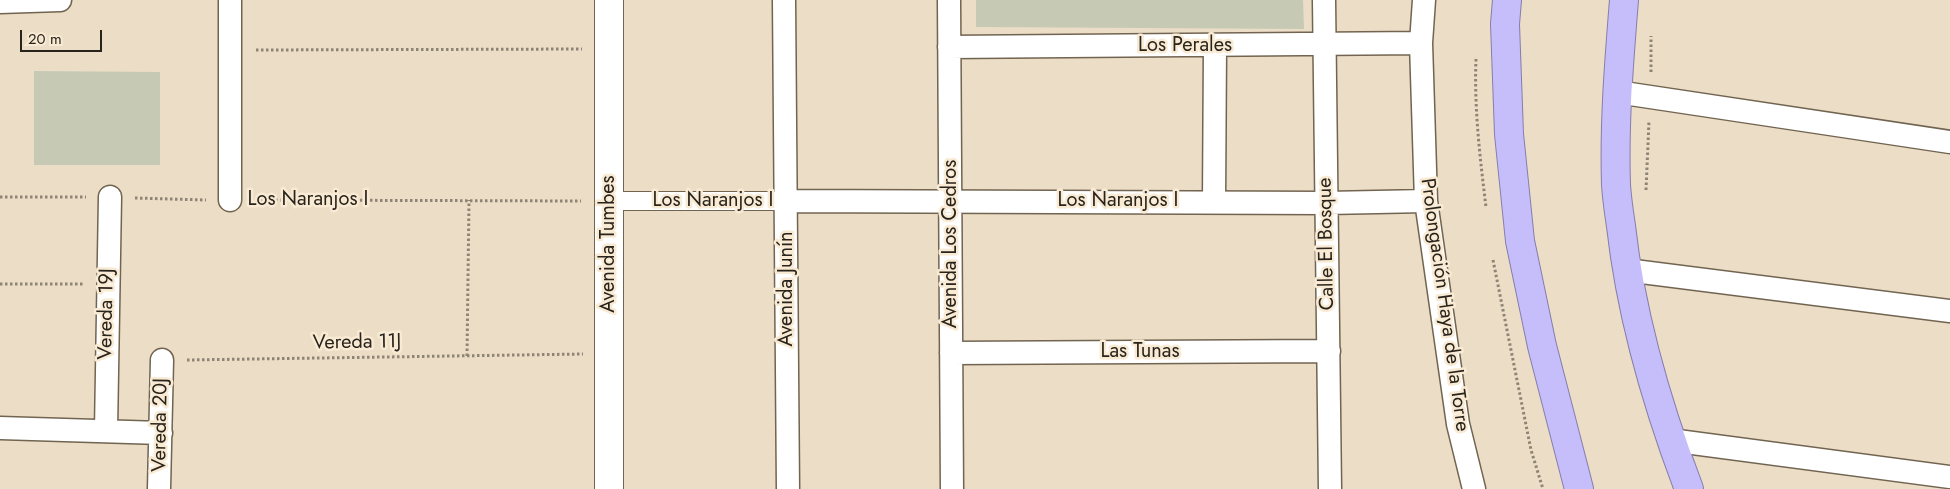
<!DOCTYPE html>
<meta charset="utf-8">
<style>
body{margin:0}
#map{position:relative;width:1950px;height:489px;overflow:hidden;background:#ecddc7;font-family:Jost,sans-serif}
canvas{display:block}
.scale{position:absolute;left:20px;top:30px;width:82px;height:22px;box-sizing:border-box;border:2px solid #28231b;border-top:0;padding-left:6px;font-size:15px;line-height:18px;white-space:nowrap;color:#28231b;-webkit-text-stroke:4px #f9ead4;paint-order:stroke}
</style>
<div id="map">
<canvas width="1950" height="489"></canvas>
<div class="scale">20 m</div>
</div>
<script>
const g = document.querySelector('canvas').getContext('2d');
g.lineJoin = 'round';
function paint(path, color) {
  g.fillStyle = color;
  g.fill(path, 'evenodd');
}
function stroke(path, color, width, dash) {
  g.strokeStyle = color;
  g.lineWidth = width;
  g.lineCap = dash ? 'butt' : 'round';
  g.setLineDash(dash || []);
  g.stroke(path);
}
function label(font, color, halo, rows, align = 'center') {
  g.font = font + ' Jost,sans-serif';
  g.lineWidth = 5;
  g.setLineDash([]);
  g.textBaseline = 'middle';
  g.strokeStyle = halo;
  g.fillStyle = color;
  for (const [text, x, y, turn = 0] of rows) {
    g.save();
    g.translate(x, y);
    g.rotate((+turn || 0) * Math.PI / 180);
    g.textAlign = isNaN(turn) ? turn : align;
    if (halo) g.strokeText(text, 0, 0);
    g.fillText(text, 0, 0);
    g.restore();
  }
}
const green = new Path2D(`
 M976 0H1303L1304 29 976 27Z
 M34 71 160 72V165H34Z`);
const path = new Path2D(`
 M256 50 582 49
 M1476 59C1474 108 1480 158 1486 207
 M1651 72V36
 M1646 190 1649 121
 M0 197H86
 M135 198 206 200
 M255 200 581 201
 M1493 260 1531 450 1543 489
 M0 284H85
 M467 356 469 200
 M187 360 583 354`);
const pedestrian = new Path2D(`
 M609 201H786`);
const minor = new Path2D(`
 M784 0 788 489
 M949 0 952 489
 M1324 0 1330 489
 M1424 0 1421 43 1426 201 1458 424 1474 489
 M0 2 60 0
 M949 47 1421 43
 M1617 92 1950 142
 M230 200V0
 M786 201 1327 203 1426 201
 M1214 202 1215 46
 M1626 270 1950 311
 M951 353 1329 351
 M0 428 161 433
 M106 430 110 197
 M1670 440 1950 477
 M159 489 162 360`);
const tertiary = new Path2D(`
 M609 0V489`);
const trunk = new Path2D(`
 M1507 0 1505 24 1509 134 1520 241 1542 346 1579 489
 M1624 0C1619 62 1614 123 1616 185 1617 199 1619 213 1621 226 1631 316 1657 405 1689 489`);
const streetNames = [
 ["Los Perales",1185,46],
 ["Los Naranjos I",308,200],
 ["Los Naranjos I",713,201],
 ["Los Naranjos I",1118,201],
 ["Avenida Tumbes",609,244,-90],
 ["Avenida Los Cedros",951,244,-90],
 ["Calle El Bosque",1327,244,-91],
 ["Avenida Junín",787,289,-90],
 ["Prolongación Haya de la Torre",1444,305,82],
 ["Vereda 19J",107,314,-89],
 ["Vereda 11J",357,343,-1],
 ["Las Tunas",1140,352],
 ["Vereda 20J",161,425,-89]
];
paint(green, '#c6cab5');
stroke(pedestrian, '#716450', 20);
stroke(minor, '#716450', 25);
stroke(tertiary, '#716450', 30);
stroke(trunk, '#857dab', 30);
stroke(path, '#8e8475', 3, [2.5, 2.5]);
stroke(pedestrian, '#fff', 18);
stroke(minor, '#fff', 22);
stroke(tertiary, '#fff', 28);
stroke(trunk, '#c6befa', 28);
label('20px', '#28231b', '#f9ead4', streetNames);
</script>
